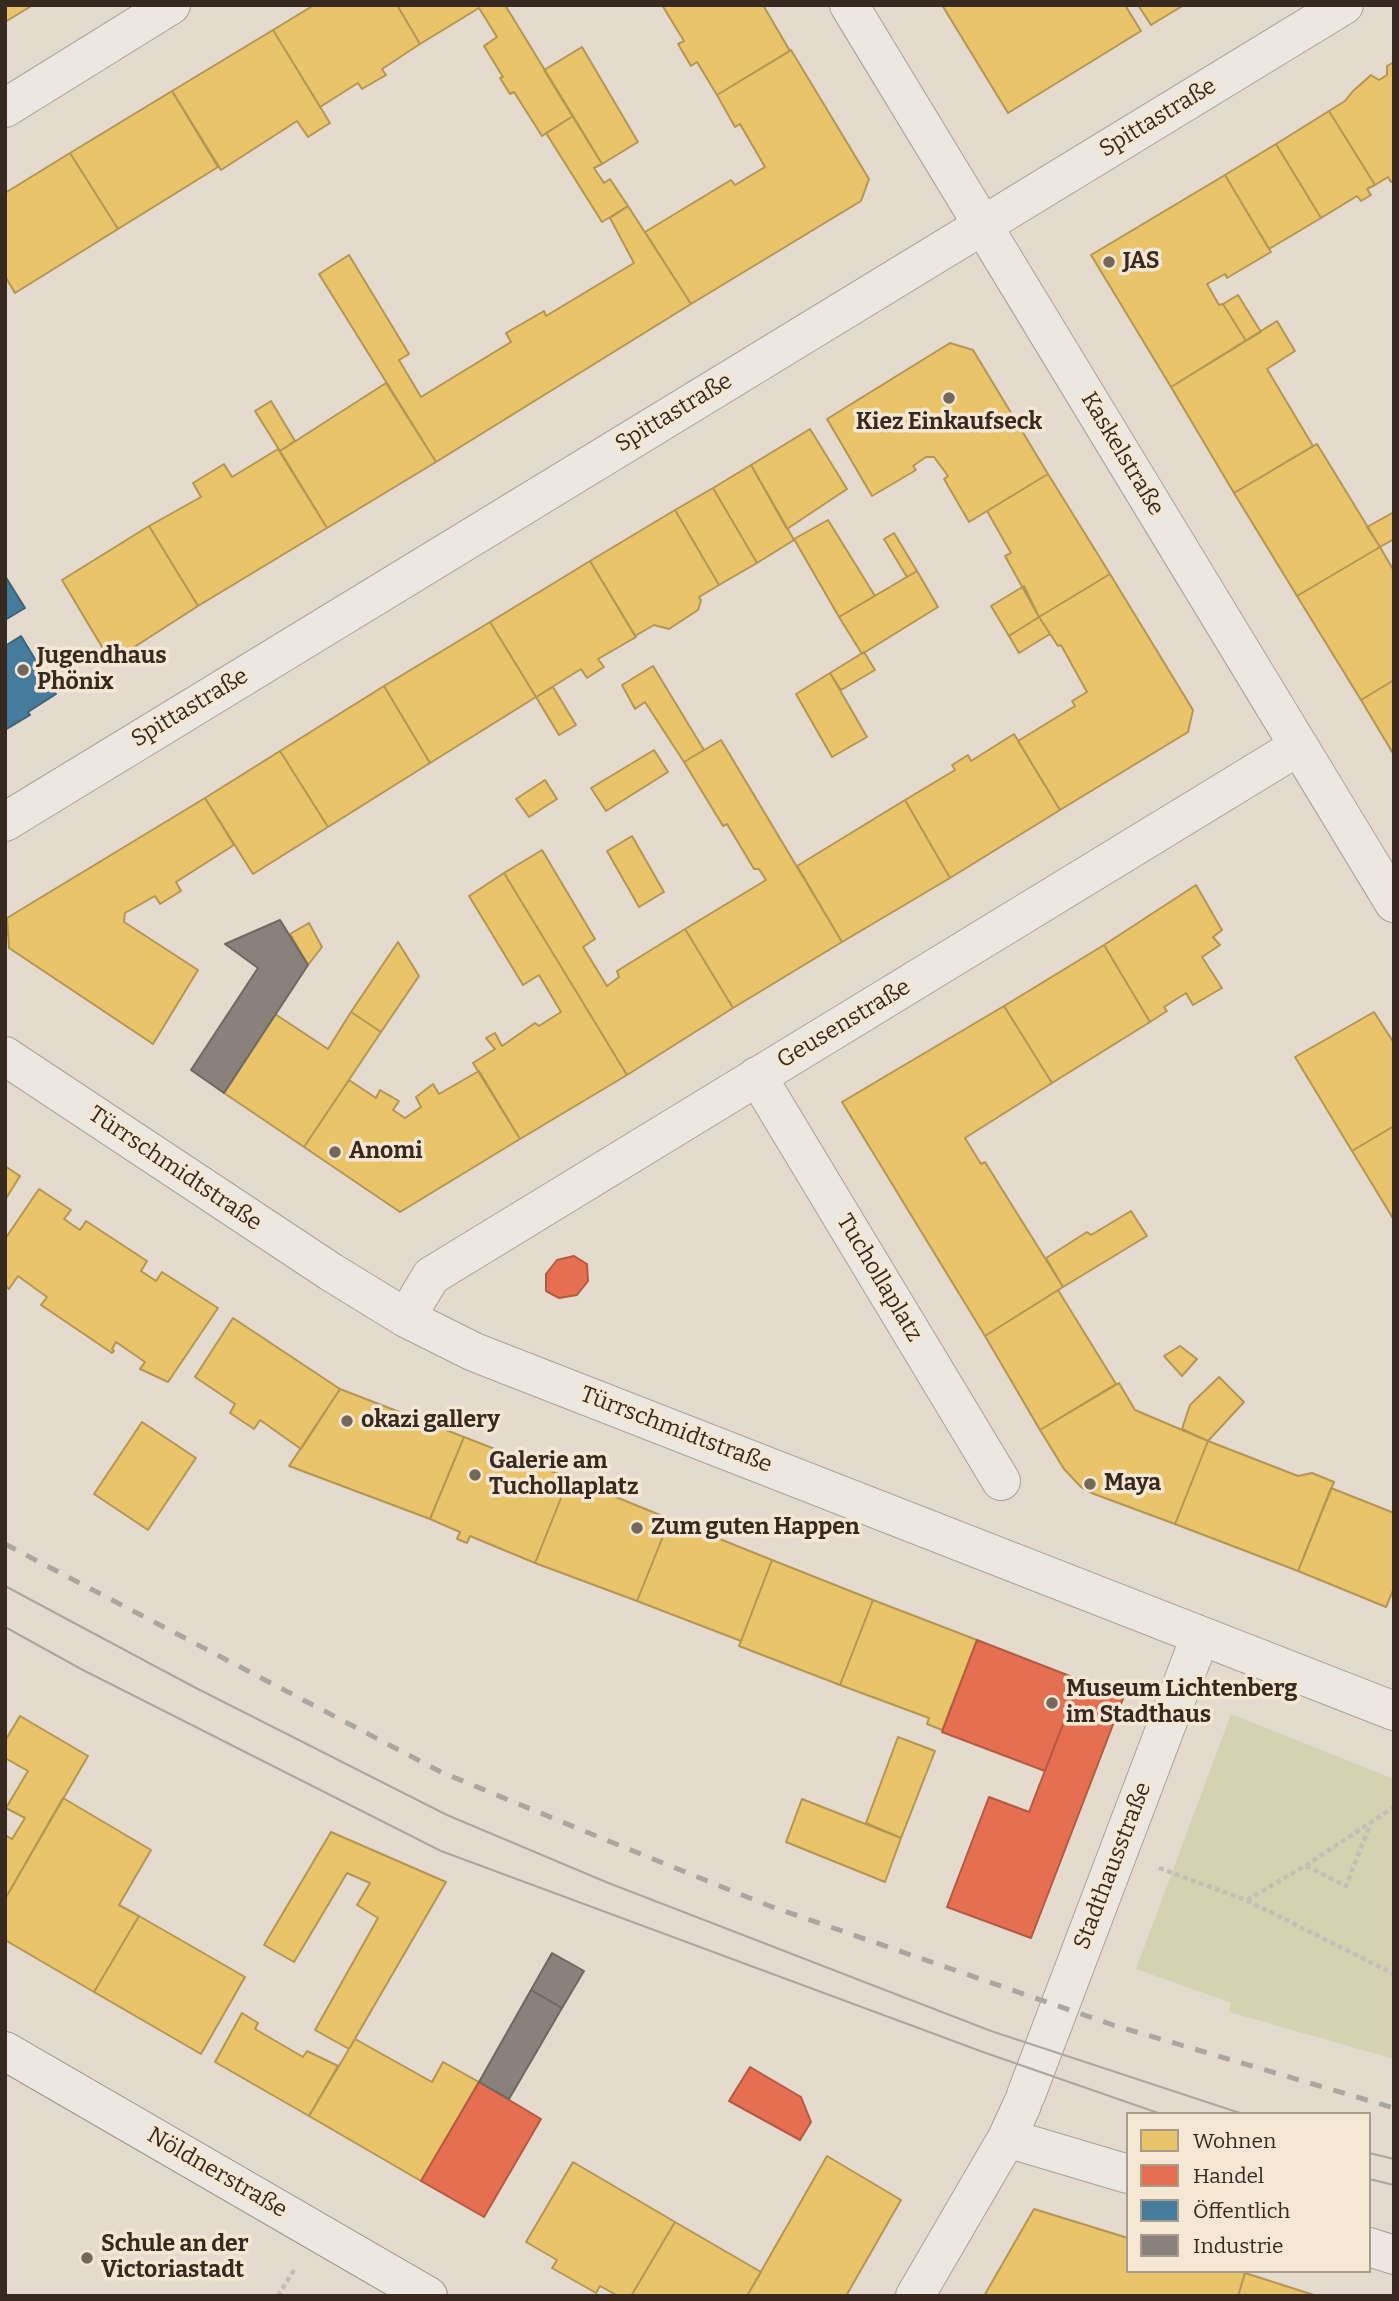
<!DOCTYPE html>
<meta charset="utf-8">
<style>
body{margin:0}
#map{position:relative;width:1399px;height:2301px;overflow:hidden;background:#e4dbce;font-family:Bitter,serif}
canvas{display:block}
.frame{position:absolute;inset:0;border:7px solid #37291f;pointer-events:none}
.legend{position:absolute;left:1126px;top:2112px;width:245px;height:161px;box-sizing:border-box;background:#f4e8d5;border:2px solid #a89c8c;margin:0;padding:9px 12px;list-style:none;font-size:21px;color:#37291f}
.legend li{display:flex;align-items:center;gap:14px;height:35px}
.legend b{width:35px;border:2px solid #a89c8c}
</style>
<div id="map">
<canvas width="1399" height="2301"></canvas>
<div class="frame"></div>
<ul class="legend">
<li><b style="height:19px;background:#e9c46a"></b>Wohnen</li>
<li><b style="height:19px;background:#e76f51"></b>Handel</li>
<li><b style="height:19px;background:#457b9d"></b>Öffentlich</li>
<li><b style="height:19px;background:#8a817c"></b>Industrie</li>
</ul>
</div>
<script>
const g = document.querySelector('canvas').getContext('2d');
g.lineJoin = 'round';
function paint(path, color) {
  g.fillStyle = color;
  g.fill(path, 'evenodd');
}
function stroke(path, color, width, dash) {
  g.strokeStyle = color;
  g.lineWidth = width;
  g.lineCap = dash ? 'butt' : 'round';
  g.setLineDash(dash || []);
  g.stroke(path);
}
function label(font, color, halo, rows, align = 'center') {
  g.font = font + ' Bitter,serif';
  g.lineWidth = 7;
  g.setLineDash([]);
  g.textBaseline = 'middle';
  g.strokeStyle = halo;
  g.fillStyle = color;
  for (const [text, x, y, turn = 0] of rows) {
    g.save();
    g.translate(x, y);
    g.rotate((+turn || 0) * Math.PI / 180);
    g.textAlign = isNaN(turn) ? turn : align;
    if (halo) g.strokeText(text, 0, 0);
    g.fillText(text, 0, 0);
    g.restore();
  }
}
const green = new Path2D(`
 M1231 1714 1394 1779V2059L1229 2012 1231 2003 1136 1969Z`);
const homes = new Path2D(`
 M5 5H33L5 22Z
 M314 5H397L420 44 382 69 386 75 362 89 358 83 320 107 273 30Z
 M397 5H505L573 116 542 136 514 92 510 94 500 78 503 77 484 46 497 37 479 8 420 44Z
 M662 5H763L790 51 717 95 697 62 691 66 678 44 684 41Z
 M942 5H1125L1141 31 1008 113Z
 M1138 5H1184L1151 25Z
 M273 30 330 123 308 137 297 121 221 170 172 91Z
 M582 47 638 142 602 164 544 70Z
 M791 50 869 179 861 201 691 304 645 232 731 180 735 185 765 167 740 124 735 127 717 95Z
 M1394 62V180L1391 182 1388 177 1375 185 1329 111 1345 101 1353 91 1371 75 1379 80 1387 75V66Z
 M172 91 218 167 118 229 70 153Z
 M1329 111 1375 185 1367 189 1371 195 1361 201 1357 196 1321 218 1276 144Z
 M573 116 602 164 594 168 604 183 610 179 628 206 602 222 546 133Z
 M1276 144 1321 218 1269 249 1225 175Z
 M70 153 118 229 15 293 5 276V193Z
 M1225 175 1271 252 1227 278 1225 274 1207 284 1219 305 1223 304 1246 341 1171 387 1091 255Z
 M628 206 691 304 436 462 319 274 349 255 409 354 399 360 421 397 511 342 506 333 544 311 546 316 634 263 610 218Z
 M1238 295 1261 332 1246 341 1223 304Z
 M1277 321 1295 351 1267 369 1313 446 1234 493 1171 387Z
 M950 343 973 350 1048 474 969 522 944 479 948 476 934 457H926L913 466 916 470 872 496 827 419Z
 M386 383 436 462 327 528 280 451Z
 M271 401 295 441 280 451 255 411Z
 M810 429 847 489 787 529 751 465Z
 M1317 444 1380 547 1297 596 1234 493Z
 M278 449 327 528 198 606 149 526 201 497 193 483 224 464 232 477Z
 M751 465 794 540 757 563 713 488Z
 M1048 474 1110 574 1039 617 1005 556 1011 553 987 511Z
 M713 488 757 563 719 585 675 510Z
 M675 510 719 585 699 597 701 600 698 610 669 629 654 625 635 636 590 561Z
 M1394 512V539L1380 547 1367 527Z
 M828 520 875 596 839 617 794 539Z
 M149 526 198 606 111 662 62 580Z
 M894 533 917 571 907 577 884 539Z
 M1380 547 1394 571V680L1361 700 1297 596Z
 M590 561 636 637 598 659 604 667 587 678 581 669 536 697 490 622Z
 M917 571 938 607 862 654 839 617Z
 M1110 574 1193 710 1188 732 1060 810 1018 741 1075 706 1072 701 1087 692 1061 645 1058 646 1039 617Z
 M1024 586 1039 617 1009 636 991 606Z
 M1039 617 1050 634 1019 653 1009 636Z
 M490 622 536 697 430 763 384 686Z
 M864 652 875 670 841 690 830 673Z
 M653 666 704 750 684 762 645 702 635 709 622 685Z
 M830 673 867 737 832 757 796 694Z
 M1394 680V755L1361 700Z
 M384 686 430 763 328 827 280 751Z
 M553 687 576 725 559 735 536 697Z
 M1014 734 1060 810 950 878 905 800 955 770 952 765 968 755 971 761Z
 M721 740 842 942 733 1008 685 929 766 880 759 869H754L727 824 723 826 684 762Z
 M654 750 668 772 606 811 591 788Z
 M280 751 328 827 253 874 205 798Z
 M545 780 557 799 529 817 516 799Z
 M205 798 234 845 176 882 181 891 160 904 155 896 125 913 124 922 198 970 153 1044 9 948 7 918Z
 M905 800 950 878 842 942 797 866Z
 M632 836 664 892 639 907 607 851Z
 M542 850 595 939 583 947 607 986 619 977 617 971 685 929 733 1008 627 1075 504 873Z
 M504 873 627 1075 520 1139 473 1063 495 1049 486 1038 495 1033 502 1046 535 1023 539 1026 561 1012 539 975 523 985 469 896Z
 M1196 885 1222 930 1213 937 1220 945 1202 957 1222 988 1193 1005 1186 993 1164 1007 1167 1011 1150 1022 1104 945Z
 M309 923 322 947 308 965 290 934Z
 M398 942 419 976 381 1032 351 1012Z
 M1104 945 1150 1022 1052 1083 1004 1006Z
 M1004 1006 1052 1083 965 1138 981 1164 985 1162 1063 1287 985 1336 842 1102Z
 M351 1012 381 1032 304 1147 224 1093 275 1014 328 1049Z
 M1374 1012 1394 1043V1126L1352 1151 1295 1057Z
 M479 1071 520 1139 400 1212 304 1147 349 1080 376 1098 380 1090 399 1101 393 1110 405 1118 421 1107 416 1097 433 1084 439 1094Z
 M1394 1126V1220L1352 1151Z
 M5 1166 20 1176 5 1200Z
 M39 1189 71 1210 64 1219 80 1230 86 1221 147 1261 141 1271 156 1281 162 1272 218 1308 168 1382 140 1369 145 1362 116 1342 112 1349 114 1351 112 1353 41 1305 47 1297 18 1276 9 1289 5 1285V1239Z
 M1131 1211 1147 1236 1063 1287 1046 1258 1087 1232 1091 1235Z
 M1058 1290 1116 1384 1040 1430 985 1336Z
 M233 1318 340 1389 301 1449 260 1420 254 1429 230 1413 235 1404 195 1377Z
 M1180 1346 1197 1359 1182 1376 1164 1356Z
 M1219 1377 1244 1402 1208 1441 1182 1429 1190 1405Z
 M1119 1383 1135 1410 1208 1441 1175 1524 1094 1494 1081 1487 1064 1469 1040 1430Z
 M340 1389 464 1437 430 1519 289 1466Z
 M142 1422 196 1458 148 1530 94 1494Z
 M464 1437 569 1478 535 1563 470 1536 467 1543 457 1539 460 1532 430 1519Z
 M1208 1441 1298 1476 1312 1473 1334 1482 1298 1571 1175 1524Z
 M569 1478 670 1519 637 1601 535 1563Z
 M1331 1488 1394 1513V1588L1386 1607 1298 1571Z
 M670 1519 772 1560 741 1641 637 1601Z
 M772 1560 873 1600 840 1685 739 1646Z
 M873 1600 977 1640 942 1730 927 1724 929 1718 840 1685Z
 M20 1716 88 1756 5 1899V1835L12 1839 25 1818 6 1808 28 1771 5 1758V1741Z
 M898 1737 935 1751 901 1838 866 1823Z
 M63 1798 151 1850 119 1905 139 1916 94 1992 5 1940V1899Z
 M802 1799 901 1838 885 1882 786 1842Z
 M331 1832 446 1882 349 2049 315 2030 378 1918 357 1905 370 1883 347 1873 294 1962 264 1945Z
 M139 1916 245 1977 201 2054 94 1992Z
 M242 2013 258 2023 255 2029 303 2057 307 2051 338 2066 309 2116 215 2062Z
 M355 2039 432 2082 443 2062 479 2082 421 2181 309 2116Z
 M827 2156 901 2200 846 2296H747Z
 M573 2162 675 2222 631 2296H618L600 2286 596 2293 552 2268 557 2260 526 2242Z
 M1034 2209 1128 2238V2271H1239L1245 2273 1238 2296H984Z
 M675 2222 761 2272 747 2296H631Z
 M1245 2273 1317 2296H1238Z`);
const shops = new Path2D(`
 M574 1256 587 1264 588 1281 577 1295 559 1298 546 1291V1274L557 1260Z
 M977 1640 1080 1680 1045 1771 942 1732Z
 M1080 1680 1124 1696 1031 1938 947 1907 989 1797 1029 1812Z
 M750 2067 801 2097 811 2122 800 2140 729 2101Z
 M479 2082 541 2119 484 2217 421 2181Z`);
const public = new Path2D(`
 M5 576 25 608 5 620Z
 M21 636 56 694 28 712 30 715 5 730V646Z`);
const industry = new Path2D(`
 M280 920 308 965 224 1093 191 1070 258 968 225 944Z
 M552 1953 584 1971 562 2008 531 1990Z
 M531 1990 562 2008 509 2099 479 2082Z`);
const path = new Path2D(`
 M1306 1866 1346 1886 1370 1825
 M1159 1868 1246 1900 1394 1974
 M1247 1900 1305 1866 1394 1807
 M278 2296 294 2270`);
const street = new Path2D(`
 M849 5 1394 903
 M5 108 171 5
 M5 822 1344 5
 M5 1056 331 1272 406 1318 474 1352 1394 1711
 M757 1076 1001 1481
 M406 1318 431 1276 1299 746
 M1026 2095 1200 1637
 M1007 2138 1128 2174
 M1369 2247 1394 2255
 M915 2296 1007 2138 1022 2105`);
const secondary = new Path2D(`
 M5 2051 428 2296`);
const tram = new Path2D(`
 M5 1586 194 1687 447 1815 606 1882 991 2031 1243 2114
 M5 1627 81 1669 441 1851 983 2052 1161 2114
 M1369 2153 1394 2159
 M1369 2179 1394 2185`);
const rail = new Path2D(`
 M5 1544 441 1772 584 1831 767 1905 1113 2025 1394 2108`);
const markers = [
 [1109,262,7,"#74675c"],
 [949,398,7,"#74675c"],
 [23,670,7,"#74675c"],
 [335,1152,7,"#74675c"],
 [347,1421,7,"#74675c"],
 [475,1475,7,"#74675c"],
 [1090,1484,7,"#74675c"],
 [637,1528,7,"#74675c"],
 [1052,1703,7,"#74675c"],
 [87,2258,7,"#74675c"]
];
const streetNames = [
 ["Spittastraße",1158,118,-31],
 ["Spittastraße",674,413,-31],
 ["Kaskelstraße",1122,454,59],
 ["Spittastraße",190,708,-31],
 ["Geusenstraße",844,1024,-31],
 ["Türrschmidtstraße",175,1169,34],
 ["Tuchollaplatz",879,1278,59],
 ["Türrschmidtstraße",676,1430,21],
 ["Stadthausstraße",1113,1866,-69],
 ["Nöldnerstraße",217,2173,30]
];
const poiNames = [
 ["JAS",1123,262],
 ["Kiez Einkaufseck",949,423,"center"],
 ["Jugendhaus",37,657],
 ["Phönix",37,683],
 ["Anomi",349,1152],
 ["okazi gallery",361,1421],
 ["Galerie am",489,1462],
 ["Tuchollaplatz",489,1488],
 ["Maya",1104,1484],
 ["Zum guten Happen",651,1528],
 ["Museum Lichtenberg",1066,1690],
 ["im Stadthaus",1066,1716],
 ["Schule an der",101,2245],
 ["Victoriastadt",101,2271]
];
paint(green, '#d5d2b1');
paint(homes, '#e9c46a');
stroke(homes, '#b49654', 2);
paint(shops, '#e76f51');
stroke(shops, '#b25a42', 2);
paint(public, '#457b9d');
stroke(public, '#416277', 2);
paint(industry, '#8a817c');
stroke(industry, '#716760', 2);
stroke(street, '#a9a197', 40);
stroke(secondary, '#999087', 40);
stroke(path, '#c5beb6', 4.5, [5, 3.5]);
stroke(street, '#ece7e0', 38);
stroke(secondary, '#ece7e0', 38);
stroke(tram, '#aba6a0', 2);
stroke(rail, '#aba6a0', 5, [12, 12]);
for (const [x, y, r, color] of markers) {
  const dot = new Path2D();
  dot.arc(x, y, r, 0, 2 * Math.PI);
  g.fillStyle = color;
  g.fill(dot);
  stroke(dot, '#f4e8d5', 2.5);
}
label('23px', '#37291f', '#f4e8d5', streetNames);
label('bold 23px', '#37291f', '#f4e8d5', poiNames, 'left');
</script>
